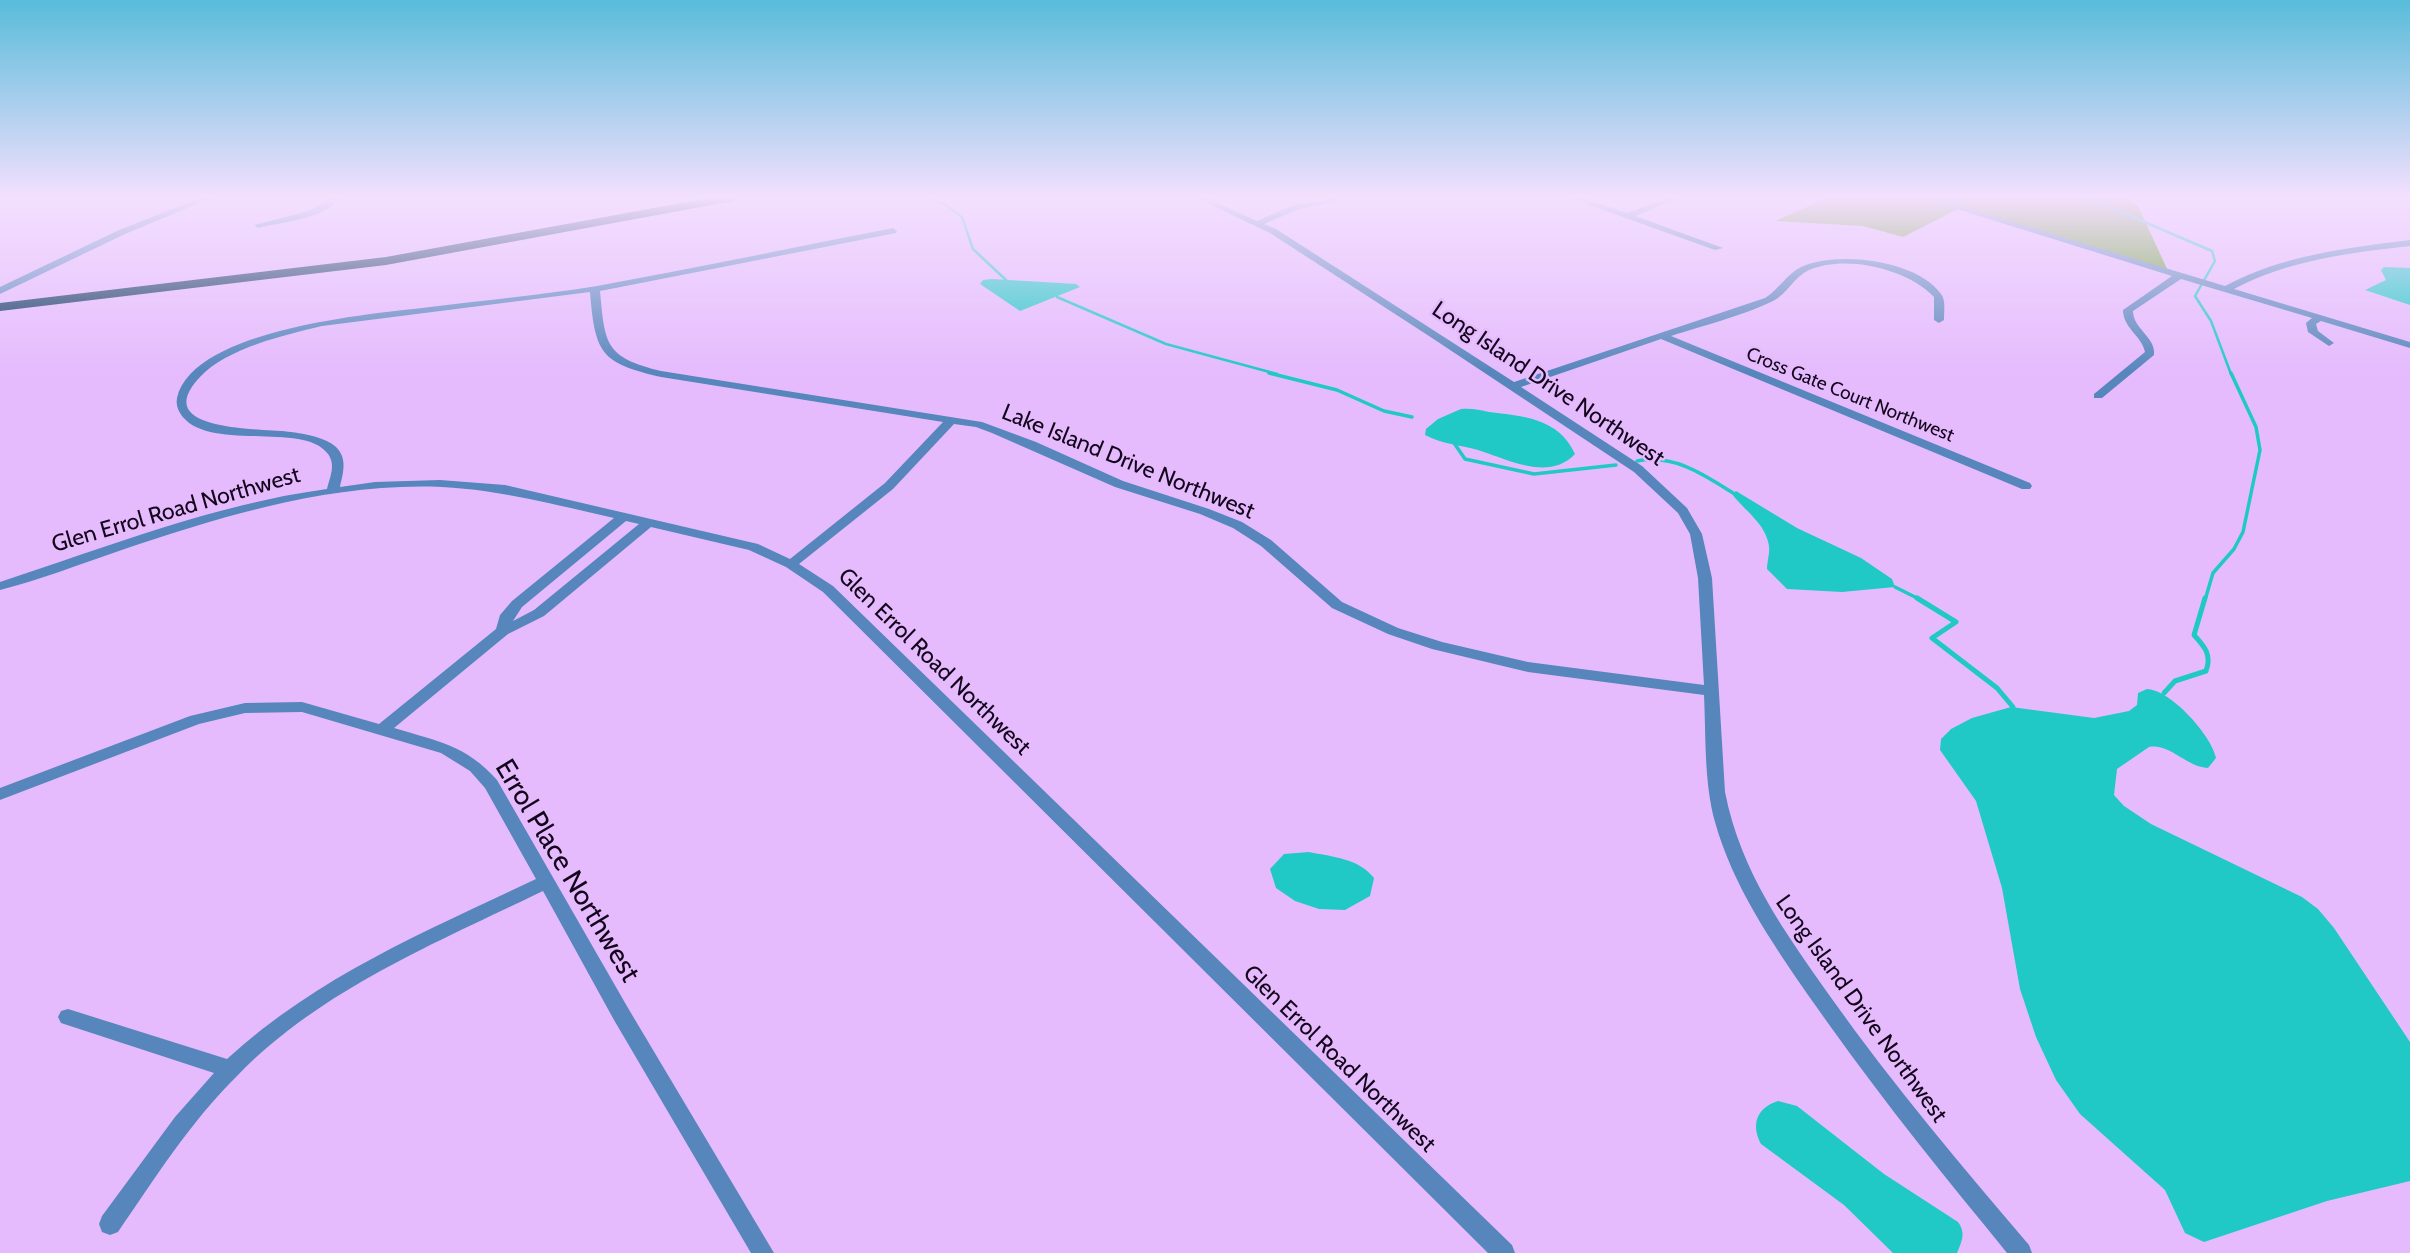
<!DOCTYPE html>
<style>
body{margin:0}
canvas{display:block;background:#e5bbfd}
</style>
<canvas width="2410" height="1253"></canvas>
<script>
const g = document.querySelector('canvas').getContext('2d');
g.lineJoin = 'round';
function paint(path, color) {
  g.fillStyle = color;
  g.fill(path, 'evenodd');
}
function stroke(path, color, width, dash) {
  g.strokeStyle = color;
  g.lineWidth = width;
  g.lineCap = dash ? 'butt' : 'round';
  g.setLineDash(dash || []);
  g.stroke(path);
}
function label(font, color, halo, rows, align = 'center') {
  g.font = font + ' Cabin,sans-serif';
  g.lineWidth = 5;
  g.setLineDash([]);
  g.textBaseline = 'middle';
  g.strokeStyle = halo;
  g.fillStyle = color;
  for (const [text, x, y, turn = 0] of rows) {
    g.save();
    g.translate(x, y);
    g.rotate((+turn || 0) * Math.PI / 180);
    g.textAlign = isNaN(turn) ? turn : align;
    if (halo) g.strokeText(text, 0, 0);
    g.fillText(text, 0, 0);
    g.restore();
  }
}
const forest = new Path2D(`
 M1830 197H2125L2138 206 2168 271 1960 208 1903 237 1863 226 1775 221Z`);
const water = new Path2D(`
 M2384 267 2410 268V305L2365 290 2386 280 2381 270Z
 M992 279 1076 284 1080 287 1020 311 980 284 983 280Z
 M1461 409C1471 408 1480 410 1489 412 1522 416 1559 418 1575 454 1549 482 1507 459 1478 450 1460 445 1442 444 1425 435L1426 429 1438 419Z
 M1736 491 1797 528 1861 558 1892 579 1895 587 1842 592 1787 589 1767 569C1767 562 1770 553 1769 546 1766 524 1745 511 1732 494Z
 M2147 689C2171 690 2212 736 2216 758L2208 768C2186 767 2170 743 2149 747L2117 769 2114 795 2124 806 2151 824 2302 897 2318 909 2334 928 2410 1042V1181L2327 1201 2204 1242 2185 1233 2165 1190 2080 1114 2056 1080 2036 1037 2020 989 2002 888 1976 801 1940 750 1941 739 1951 729 1972 718 2011 707 2094 718 2129 711 2137 705 2138 693Z
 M1309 852C1333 857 1358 858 1374 878L1370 896 1345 910 1319 909 1295 901 1276 888 1270 869 1284 854Z
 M1778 1101 1797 1106 1884 1174 1958 1222C1966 1233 1962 1241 1957 1253H1893L1844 1205 1761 1144C1751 1125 1756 1108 1778 1101Z`);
const streamFar2 = new Path2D(`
 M925 197 946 205 962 217 973 249 1006 280
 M2086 197 2212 251 2215 261 2195 296 2211 321 2231 374
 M1057 297 1166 344 1277 374`);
const streamFar1 = new Path2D(`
 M1269 373 1337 390 1384 411 1412 417
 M1452 440 1465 459 1534 474 1616 465
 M1637 461C1674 454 1703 474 1733 493
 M1895 587 1921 600
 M2205 600 2213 573 2234 549 2243 532 2260 450 2256 427 2231 373`);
const stream = new Path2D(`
 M1917 598 1956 622 1932 638 1997 688 2013 707
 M2164 693 2175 681 2206 671C2212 655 2205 647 2194 635L2205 598`);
const minor = new Path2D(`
 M203 197H214L125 234 0 294V287L119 230Z
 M333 197H342C321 220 287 221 258 228L254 225 309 211Z
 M1194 197H1204L1257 221 1294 205 1336 198V202L1299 209 1264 224 1276 229 1514 382 1765 298C1778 290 1787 274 1801 267 1836 250 1918 260 1941 294 1946 300 1944 312 1944 320L1939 323 1934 320V297C1908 269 1846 254 1809 270 1794 277 1787 294 1773 301 1745 315 1702 326 1671 336L2030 483 2032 486 2030 489H2022L1661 339 1521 387 1642 466 1687 508 1702 534 1712 578 1725 792C1741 873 1785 932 1832 999 1893 1085 1961 1165 2029 1245L2032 1253H2007L1986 1227C1924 1152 1864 1075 1808 995 1771 941 1733 886 1715 822 1704 782 1706 737 1704 695L1528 672 1432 649 1388 634 1332 608 1261 546 1233 528 1200 514 1115 487 992 433 976 427 954 424 893 489 799 564 833 586 1512 1245 1515 1253H1488L823 592 786 567 749 550 651 527 544 616 508 634 394 728C437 741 466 745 497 780L628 1008 774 1253H751L614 1020 543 891C436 943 322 989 238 1075 191 1121 155 1178 118 1232L110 1235 102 1232 99 1224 102 1216 175 1117 214 1073 61 1023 58 1017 61 1011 68 1009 227 1059C319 975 425 932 536 879L485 788 470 771 441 753 302 712 245 713 199 724 0 800V788L190 716 245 703 302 702 379 724 496 629 500 615 512 601 614 518C556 505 501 490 442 487 331 482 219 517 116 552 78 565 39 580 0 590V582C107 547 215 504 327 489 330 477 336 465 328 454 304 420 205 454 180 413 177 408 176 403 177 398 194 328 372 314 430 307 486 300 542 295 597 286 696 268 795 247 893 228L897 231 896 233 600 291C605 345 605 357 661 371L982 422 1036 442 1123 481 1209 509 1242 522 1271 540 1342 602 1398 628 1442 642 1528 662 1704 685 1698 578 1690 534 1678 513 1634 472 1429 336 1270 233ZM590 292C595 354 601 363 661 377L943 422 885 483 790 559 758 544 505 485 440 480 375 482 340 487C343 473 348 459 336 447 325 437 305 434 291 432 264 428 147 433 200 377 227 348 285 335 322 326ZM626 521 639 524 534 610 513 621 522 607Z
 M1567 197H1578L1627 213 1670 197H1681L1635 216 1723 248 1715 250Z
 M1918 197H1930L2225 286C2283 255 2346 248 2410 240V246C2349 253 2289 260 2234 289L2410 342V348L2321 321 2316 324 2318 331 2334 343 2329 346 2308 332 2306 323 2312 318 2181 279 2133 311C2133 329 2156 337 2154 355L2102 398H2094V394L2145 352C2141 335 2123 328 2123 310L2172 276Z`);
const highway = new Path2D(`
 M714 197H739L733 201 386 265 0 311V303L386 257Z`);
const farStreetnames = [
 ["Cross Gate Court Northwest",1850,395,22]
];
const streetNames = [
 ["Long Island Drive Northwest",1548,384,34],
 ["Lake Island Drive Northwest",1128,462,22],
 ["Glen Errol Road Northwest",176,510,-16],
 ["Glen Errol Road Northwest",934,662,44],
 ["Long Island Drive Northwest",1861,1009,54],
 ["Glen Errol Road Northwest",1339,1059,44]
];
const nearStreetnames = [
 ["Errol Place Northwest",567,871,59]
];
paint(forest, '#67a231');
paint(water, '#20c9c6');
stroke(streamFar2, '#20c9c6', 2.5);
stroke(streamFar1, '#20c9c6', 3.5);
stroke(stream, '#20c9c6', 5);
paint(minor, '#5786bc');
paint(highway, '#09325c');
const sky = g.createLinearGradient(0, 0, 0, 372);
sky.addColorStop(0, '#58bcda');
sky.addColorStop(0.53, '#f3e0fe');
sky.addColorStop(1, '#f3e0fe00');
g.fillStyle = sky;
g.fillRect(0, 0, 2410, 372);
label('19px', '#13051b', '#e5bbfd', farStreetnames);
label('23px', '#13051b', '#e5bbfd', streetNames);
label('28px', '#13051b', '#e5bbfd', nearStreetnames);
</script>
